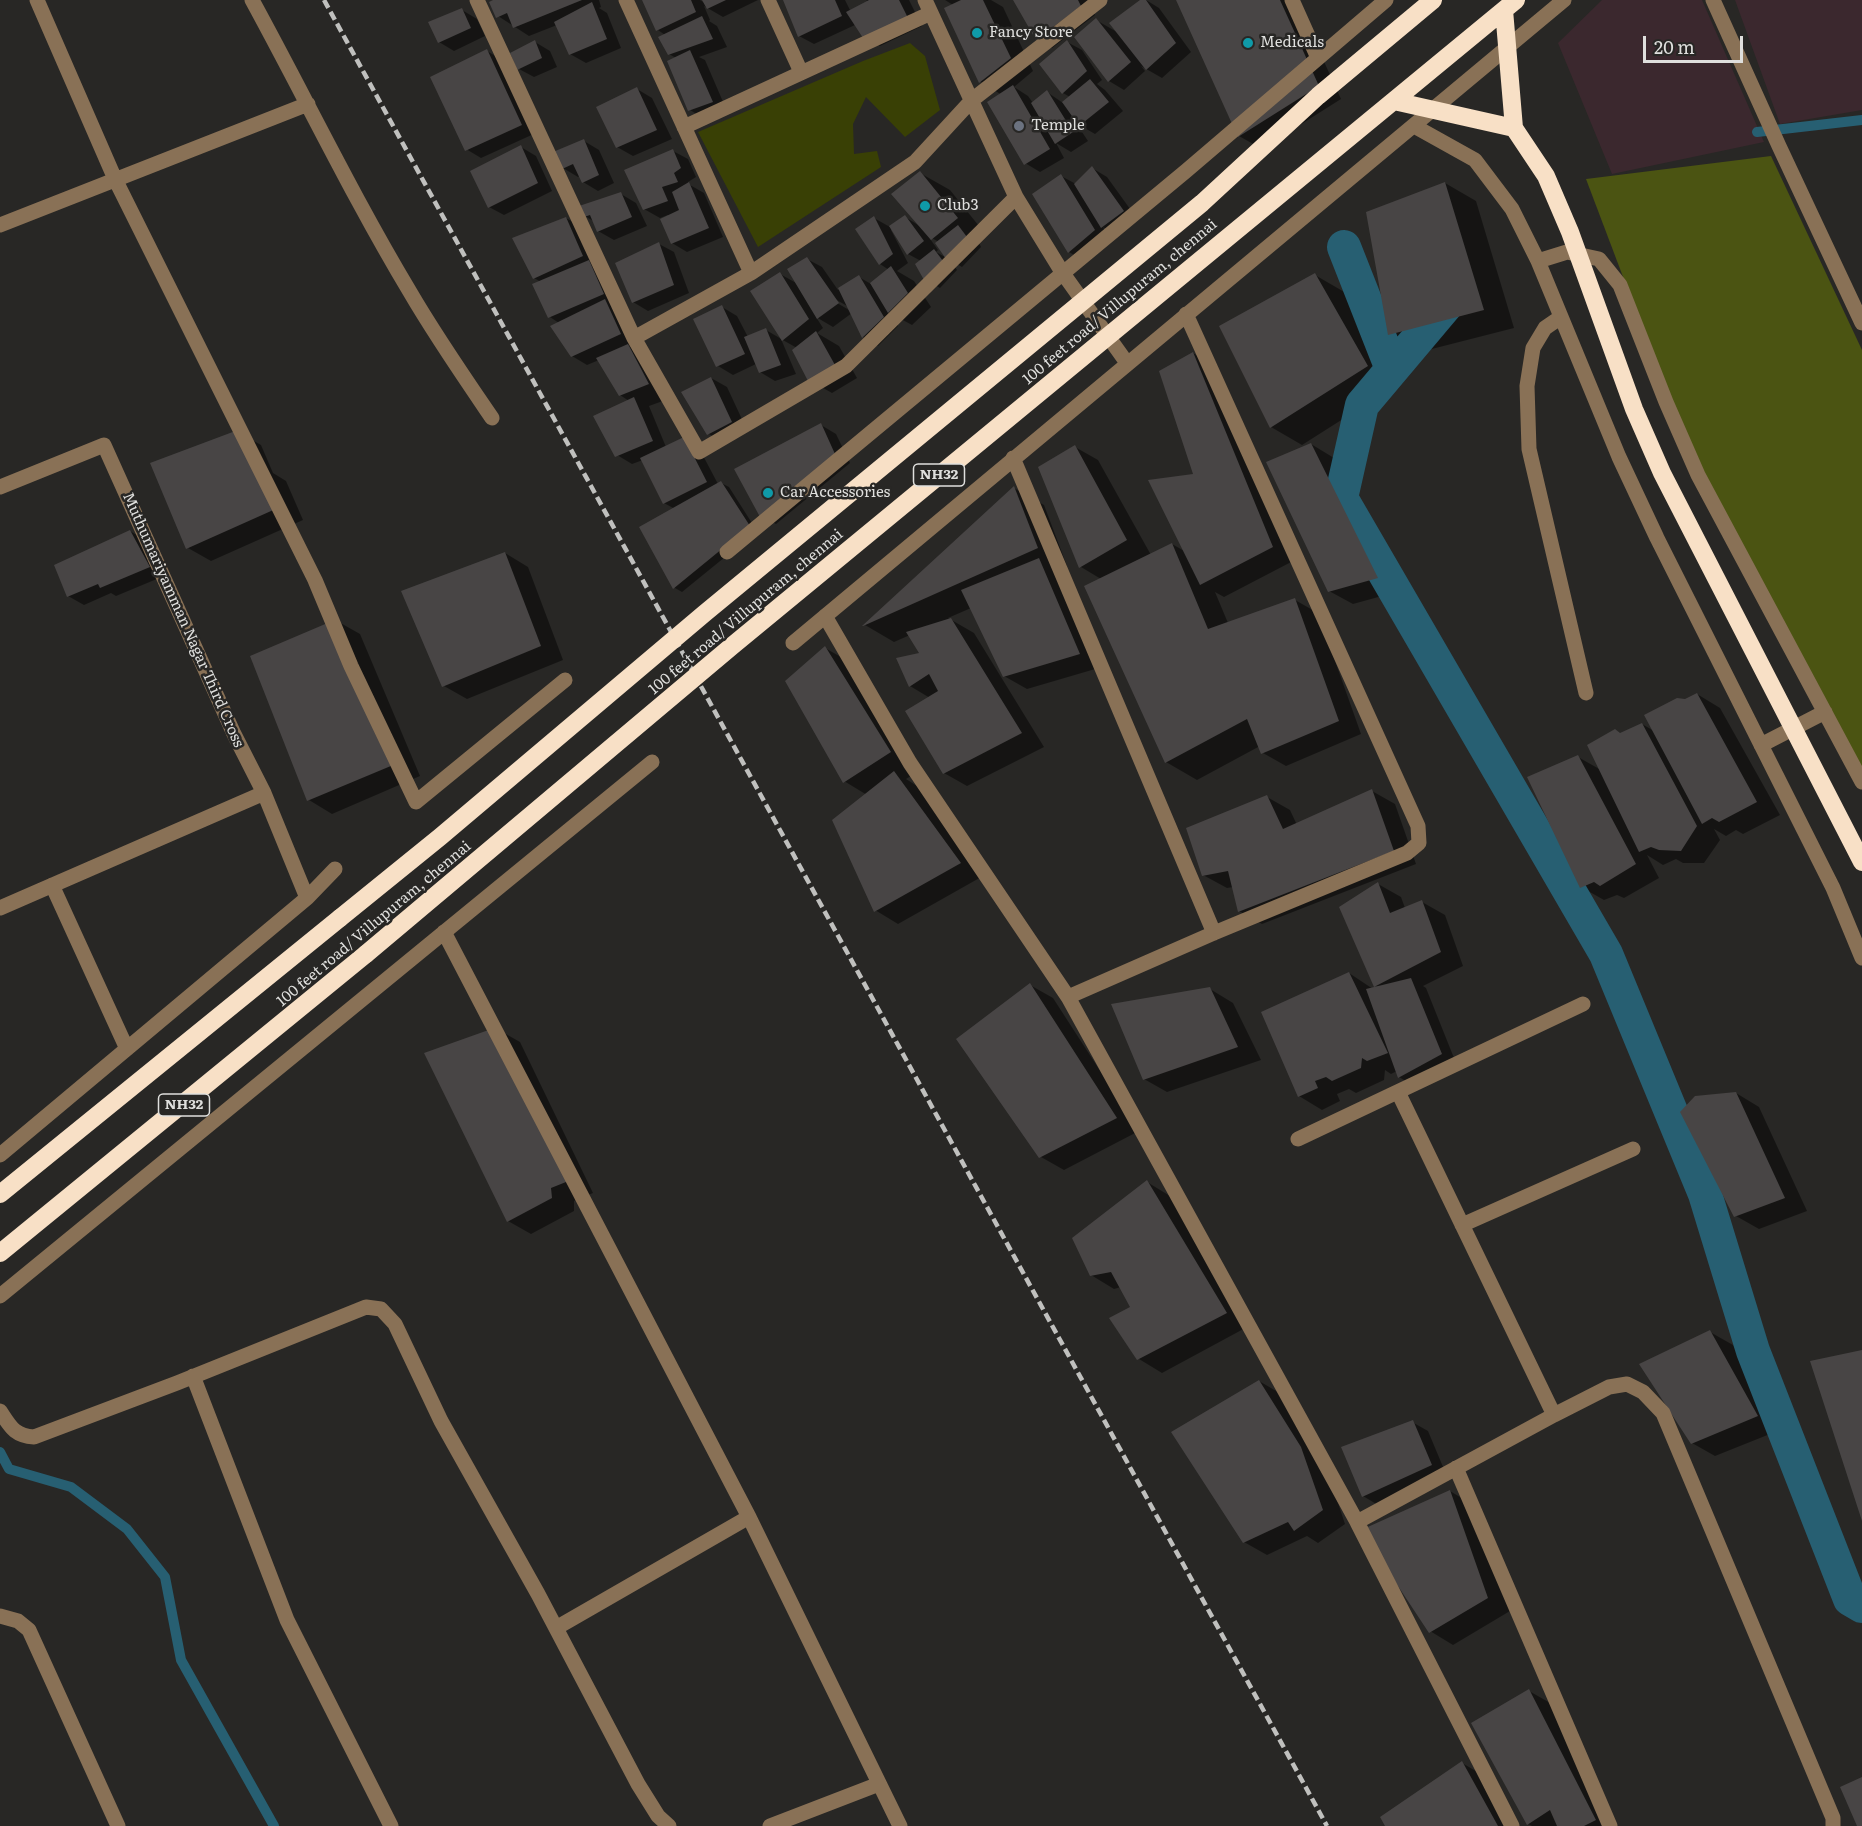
<!DOCTYPE html>
<style>
body{margin:0}
#map{position:relative;width:1862px;height:1826px;overflow:hidden;background:#282725;font-family:Literata,serif}
canvas{display:block}
.scale{position:absolute;left:1643px;top:36px;width:100px;height:27px;box-sizing:border-box;border:3px solid #dfdfdd;border-top:0;padding-left:8px;font-size:18px;line-height:21px;white-space:nowrap;color:#dfdfdd;-webkit-text-stroke:4px #282725;paint-order:stroke}
</style>
<div id="map">
<canvas width="1862" height="1826"></canvas>
<div class="scale">20 m</div>
</div>
<script>
const g = document.querySelector('canvas').getContext('2d');
g.lineJoin = 'round';
function paint(path, color) {
  g.fillStyle = color;
  g.fill(path, 'evenodd');
}
function stroke(path, color, width, dash) {
  g.strokeStyle = color;
  g.lineWidth = width;
  g.lineCap = dash ? 'butt' : 'round';
  g.setLineDash(dash || []);
  g.stroke(path);
}
function label(font, color, halo, rows, align = 'center') {
  g.font = font + ' Literata,serif';
  g.lineWidth = 5;
  g.setLineDash([]);
  g.textBaseline = 'middle';
  g.strokeStyle = halo;
  g.fillStyle = color;
  for (const [text, x, y, turn = 0] of rows) {
    g.save();
    g.translate(x, y);
    g.rotate((+turn || 0) * Math.PI / 180);
    g.textAlign = isNaN(turn) ? turn : align;
    if (halo) g.strokeText(text, 0, 0);
    g.fillText(text, 0, 0);
    g.restore();
  }
}
const commercial = new Path2D(`
 M1602 0H1702L1764 142 1612 174 1558 43Z
 M1735 0H1862V110L1780 124Z`);
const green = new Path2D(`
 M910 43 925 56 940 110 905 137 866 97 853 124 854 154 877 151 881 167 758 247 698 132 863 61Z`);
const forest = new Path2D(`
 M1771 156 1862 350V780L1698 475 1586 179Z`);
const shadow = new Path2D(`
 M496 0H599L601 7 599 8 607 13 621 48 586 63 570 54 557 25 529 36 498 16Z
 M643 0H700L705 3 703 0H758L723 17 704 6 710 20 709 21 717 26 727 47 699 57 705 60 727 111 705 119 690 110 676 58 669 54 665 35 658 30Z
 M785 0H845L851 12 869 2 866 0H909L922 26 880 46 864 37 855 25 814 44 799 36Z
 M945 0H991L1003 7 1033 71 1014 87 1028 96 1033 103 1047 92 1063 103 1070 97 1063 93 1067 42 1082 50 1102 80 1097 84 1105 90 1123 111 1095 134 1076 123 1088 141 1071 152 1056 143 1064 158 1040 172 1025 163 1002 95 981 82 946 9 953 5Z
 M1014 0H1089L1095 15 1052 48 1037 39Z
 M1142 0H1146L1159 8 1191 52 1162 78 1141 66 1145 71 1124 90 1109 81 1096 20 1117 32Z
 M1178 0H1296L1341 99 1262 149 1239 136Z
 M462 10 477 19 485 36 454 51 439 42Z
 M535 42 550 51 557 67 534 77 519 69Z
 M487 51 502 60 536 133 481 158 466 149Z
 M637 89 652 98 672 139 633 156 617 147Z
 M584 141 599 150 614 183 598 191 583 182 580 176 578 177 563 168Z
 M521 147 536 156 552 191 504 215 489 207Z
 M673 151 688 159 696 177 688 182 690 185 704 193 723 237 687 252 672 243 668 215 660 218 644 209Z
 M1092 168 1107 177 1138 220 1117 236 1103 227 1109 239 1084 261 1069 252 1061 176 1076 184Z
 M920 173 950 190 987 236 979 243 981 247 962 267 950 260 957 270 940 288 925 279 921 261 908 254 893 229 891 230 908 263 897 271 914 281 931 307 912 325 890 313 898 326 878 346 863 337 852 313 833 327 816 317 823 328 817 333 839 346 857 378 832 393 809 380 797 348 781 339 796 374 775 381 760 372 756 364 733 375 718 366 722 307 737 316 748 337 766 330 783 340 780 274 798 284 807 259 822 267 838 290 859 277 871 284 889 270 880 264 874 218 890 227 905 217 920 226ZM928 236 939 242 947 258 936 252 938 250ZM833 298 849 307V310L832 300Z
 M1445 183 1476 201 1514 328 1420 352 1389 335Z
 M621 194 636 203 647 226 614 240 598 231 595 222 585 216Z
 M566 218 582 227 635 343 629 346 651 359 671 398 649 406 666 447 699 448 718 484 721 483 729 487 757 531 682 592 675 588 641 528 675 509 664 503 643 460 632 464 617 455 629 401 620 395 599 360 587 365 572 356 559 323 550 317 534 285 541 282 534 278Z
 M659 244 674 252 689 293 648 311 633 302Z
 M1315 275 1346 293 1398 384 1302 445 1271 427Z
 M1193 353 1216 367 1295 560 1224 597 1215 592 1228 623 1295 600 1318 613 1361 734 1286 766 1263 753 1260 746 1197 780 1166 762 1101 579 1081 567 1040 468 1075 447 1098 460 1151 555 1172 544 1186 552 1195 475Z
 M711 378 727 387 747 430 724 443 709 434Z
 M821 425 836 434 850 463 776 524 761 516Z
 M238 432 261 445 273 473 286 481 303 520 211 561 188 548Z
 M1311 444 1334 458 1400 591 1353 604 1329 591Z
 M1014 488 1044 505 1067 566 1057 570 1102 667 1027 689 1004 676 971 608 948 618 974 633 1044 747 967 786 944 773 930 698 910 686 899 659 921 653 910 635 894 642 865 625Z
 M130 531 145 540 164 576 116 596 111 593 84 605 68 596Z
 M505 553 528 567 563 660 467 699 444 686Z
 M337 621 360 634 420 776 332 814 309 800Z
 M825 648 855 665 921 770 906 779 917 786 983 876 898 924 875 910 867 795 844 781Z
 M1697 694 1720 708 1780 815 1743 834 1736 830 1726 836 1714 829 1720 840 1704 863H1683L1676 859 1663 865 1647 855 1659 878 1624 898 1617 895 1604 900 1581 887 1578 757 1601 770 1621 734 1642 724 1654 731 1685 701Z
 M1372 791 1395 804 1416 864 1262 924 1239 911 1233 887 1227 888 1203 875 1267 797 1290 810 1297 825Z
 M1378 884 1401 897 1405 908 1422 902 1445 915 1463 966 1423 986 1426 988 1456 1063 1414 1086 1399 1077 1397 1071 1391 1074 1385 1070 1384 1080 1356 1093 1349 1089 1337 1094 1340 1101 1322 1110 1299 1096 1349 973 1373 989 1379 987 1375 986Z
 M1030 985 1053 998 1139 1131 1064 1170 1041 1157Z
 M1210 989 1233 1003 1261 1060 1167 1092 1144 1079Z
 M497 1029 520 1042 593 1193 574 1201V1211L531 1234 508 1221Z
 M1736 1093 1759 1107 1807 1211 1759 1229 1736 1216Z
 M1147 1182 1170 1196 1249 1326 1162 1373 1139 1359 1111 1318 1133 1308 1121 1287 1114 1289 1091 1275Z
 M1710 1332 1733 1345 1780 1430 1715 1456 1692 1443Z
 M1259 1381 1283 1395 1324 1461 1345 1524 1318 1543 1307 1536 1267 1555 1244 1542Z
 M1412 1422 1428 1431 1446 1474 1378 1505 1363 1496Z
 M1450 1491 1473 1505 1510 1611 1453 1645 1430 1631Z
 M1529 1691 1552 1704 1614 1826H1532L1528 1824Z
 M1462 1763 1493 1781 1518 1826H1387Z`);
const stream = new Path2D(`
 M1757 132 1862 120
 M0 1452 9 1469 71 1487 127 1529 165 1577 181 1660 274 1826`);
const canal = new Path2D(`
 M1344 247 1392 369
 M1453 297 1362 405 1341 498 1606 954 1705 1194 1753 1351 1850 1599 1862 1606`);
const building = new Path2D(`
 M493 0H582L513 28 507 13 496 18 489 2Z
 M642 0H691L696 12 656 31Z
 M702 0H726L707 9Z
 M783 0H835L842 16 798 37Z
 M869 0H899L908 18 863 38 846 12Z
 M961 0H983L1011 58 979 83 944 8Z
 M1013 0H1078L1081 6 1036 40Z
 M1140 0H1146L1176 43 1146 70 1109 23Z
 M1176 0H1280L1319 86 1238 137Z
 M592 2 607 39 569 55 554 22Z
 M462 8 471 28 438 43 428 22Z
 M702 16 713 39 668 55 658 37Z
 M1096 18 1131 62 1108 82 1074 37Z
 M535 40 542 58 517 70 510 53Z
 M1067 40 1087 71 1062 94 1039 64Z
 M487 49 522 125 465 151 430 77Z
 M690 50 713 102 688 111 667 61Z
 M1090 79 1109 102 1079 126 1062 102Z
 M1013 85 1050 149 1024 165 987 102Z
 M637 87 657 130 616 148 596 107Z
 M1047 90 1073 132 1055 144 1031 103Z
 M584 139 599 175 582 183 573 164 562 169 553 152Z
 M521 145 538 183 488 208 470 171Z
 M673 149 681 168 674 173 678 182 662 187 668 201 643 210 624 170Z
 M1092 166 1124 211 1101 228 1074 184Z
 M920 171 958 218 931 240 891 194Z
 M1061 174 1095 230 1068 253 1032 194Z
 M689 182 709 228 671 244 660 219 679 210 672 192Z
 M1445 182 1484 310 1388 335 1366 212Z
 M621 192 632 217 597 232 590 215 584 217 579 206Z
 M905 215 924 241 907 255 889 226Z
 M874 216 893 254 879 265 855 229Z
 M566 217 583 256 533 279 512 238Z
 M958 225 967 237 946 259 935 243Z
 M659 242 674 285 632 303 615 263Z
 M934 249 943 261 924 280 915 264Z
 M807 257 839 303 817 319 787 269Z
 M589 260 604 294 548 318 532 284Z
 M891 266 908 293 888 313 870 283Z
 M780 272 809 319 782 341 750 291Z
 M1315 273 1368 366 1270 428 1219 326Z
 M859 275 884 317 862 338 838 288Z
 M605 299 621 334 571 357 550 326Z
 M722 305 745 354 716 367 693 319Z
 M766 328 781 365 759 373 744 337Z
 M816 331 835 365 808 381 792 350Z
 M628 344 649 384 619 396 596 358Z
 M1193 352 1273 547 1200 585 1148 480 1193 474 1159 371Z
 M711 377 732 422 707 435 681 392Z
 M634 397 653 441 615 457 593 416Z
 M821 423 835 454 760 517 734 469Z
 M238 430 280 507 186 549 150 463Z
 M684 437 707 482 663 504 640 458Z
 M1311 443 1378 578 1328 592 1266 462Z
 M1075 445 1127 540 1079 568 1038 467Z
 M721 481 750 526 673 589 639 527Z
 M1014 486 1038 548 863 626H862Z
 M130 530 150 567 100 588 98 584 67 597 54 565Z
 M1172 543 1208 629 1295 598 1339 721 1261 754 1247 719 1165 763 1084 586Z
 M505 552 541 646 442 687 401 591Z
 M1039 558 1080 654 1003 677 961 590Z
 M951 618 1022 733 943 774 905 711 938 691 929 674 909 687 896 658 919 653 906 632Z
 M337 619 398 763 307 801 250 656Z
 M825 646 891 752 843 783 785 681Z
 M1697 693 1757 802 1719 822 1712 818 1702 824 1644 715 1677 698 1685 699Z
 M1642 723 1697 826 1681 851 1659 850 1651 847 1639 852 1587 745 1615 729 1620 733Z
 M1578 755 1636 864 1600 886 1594 882 1580 888 1527 777Z
 M894 771 961 863 874 912 832 820Z
 M1372 789 1394 851 1238 912 1228 871 1202 876 1186 828 1267 795 1283 829Z
 M1378 882 1390 913 1422 900 1441 952 1374 987 1339 907Z
 M1349 972 1388 1053 1367 1061 1362 1058 1361 1068 1332 1081 1326 1077 1315 1081 1318 1088 1298 1097 1261 1012Z
 M1411 978 1442 1054 1398 1078 1366 989Z
 M1030 983 1117 1118 1039 1158 956 1039Z
 M1210 987 1238 1047 1143 1080 1111 1004Z
 M497 1027 571 1180 551 1188 552 1198 507 1222 424 1053Z
 M1736 1092 1785 1198 1734 1217 1680 1112 1695 1096Z
 M1147 1180 1227 1313 1137 1360 1109 1318 1130 1307 1111 1272 1090 1276 1072 1238Z
 M1710 1330 1758 1416 1691 1444 1639 1364Z
 M1862 1350V1521L1810 1361Z
 M1259 1380 1301 1447 1323 1510 1294 1531 1288 1522 1243 1543 1171 1432Z
 M1413 1420 1432 1465 1362 1497 1341 1447Z
 M1450 1490 1488 1598 1429 1633 1361 1530Z
 M1529 1689 1596 1820 1584 1826H1557L1550 1810 1527 1825 1471 1723Z
 M1462 1761 1498 1826H1385L1380 1817Z
 M1862 1777V1826H1857L1840 1787Z`);
const minor = new Path2D(`
 M37 0 115 179 315 580 351 666 416 802 565 680
 M252 0C305 97 353 197 410 292 435 335 464 377 492 418
 M477 0 634 338 699 452 846 366 1016 197
 M626 0 751 273
 M768 0 801 72
 M925 0 1016 197 1062 272 1127 363
 M1292 0 1318 58
 M1713 0 1779 146 1862 323
 M1414 126 1475 160 1512 209 1538 261 1619 457 1657 538 1833 888 1862 958
 M684 127 931 13
 M0 225 308 104
 M1538 261 1567 252 1599 259 1620 285 1666 402 1698 475 1862 782
 M1561 317 1545 328 1533 348 1527 386 1529 449 1586 693
 M634 338 751 273 915 162 972 100 1100 0
 M1013 458 1214 933
 M0 487 104 445 234 734 264 793 307 898
 M727 552 1186 171 1386 0
 M825 616 910 763 1068 997 1357 1522 1512 1826
 M793 643 1564 0
 M1761 745 1825 712
 M52 885 127 1049
 M0 908 264 793
 M444 932 749 1517 900 1826
 M1068 997 1214 933 1407 853 1419 843 1418 826 1186 314
 M1398 1092 1554 1415
 M1298 1139 1583 1004
 M0 1155 307 898 335 869
 M1462 1225 1633 1149
 M0 1296 652 762
 M193 1376 287 1620 391 1826
 M0 1411C10 1426 14 1436 34 1437L177 1383 366 1307 381 1309 395 1324 441 1421 538 1594 638 1784 658 1816 669 1826
 M1456 1468 1610 1826
 M1357 1522 1554 1415 1609 1387 1627 1384 1643 1392 1663 1413 1833 1818V1826
 M0 1616 18 1621 29 1630 118 1826
 M556 1628 749 1517
 M770 1826 879 1784`);
const highway = new Path2D(`
 M0 1194 340 918
 M0 1253 366 954`);
const rail = new Path2D(`
 M324 0 1327 1826`);
const highwayBridge = new Path2D(`
 M1504 10 1514 128 1546 176 1570 232 1634 409 1662 473 1862 862
 M1394 101 1514 128
 M340 918 440 837 705 613 1202 203 1318 96 1433 0
 M366 954 732 646 1516 0`);
const markers = [
 [977,33,6,"#0f9aa8"],
 [1248,43,6,"#0f9aa8"],
 [1019,126,6,"#6b7280"],
 [925,206,6,"#0f9aa8"],
 [768,493,6,"#0f9aa8"]
];
const shields = [
 [939,475,51],
 [184,1105,51]
];
const shieldNames = [
 ["NH32",939,475],
 ["NH32",184,1105]
];
const poiNames = [
 ["Fancy Store",989,33],
 ["Medicals",1260,43],
 ["Temple",1031,126],
 ["Club3",937,206],
 ["Car Accessories",780,493]
];
const streetNames = [
 ["100 feet road/ Villupuram, chennai",1120,302,-40],
 ["100 feet road/ Villupuram, chennai",746,612,-40],
 ["Muthumariyamman Nagar Third Cross",183,620,66],
 ["100 feet road/ Villupuram, chennai",374,924,-40]
];
paint(commercial, '#3b282e');
paint(green, '#394005');
paint(forest, '#4b5412');
paint(shadow, '#0007');
stroke(stream, '#275f72', 10);
stroke(canal, '#275f72', 34);
paint(building, '#484545');
stroke(minor, '#897156', 15);
stroke(highway, '#f8e0c6', 18);
stroke(rail, '#c0c0be', 4.5, [9, 4.5]);
stroke(highwayBridge, '#f8e0c6', 18);
for (const [x, y, r, color] of markers) {
  const dot = new Path2D();
  dot.arc(x, y, r, 0, 2 * Math.PI);
  g.fillStyle = color;
  g.fill(dot);
  stroke(dot, '#282725', 2);
}
for (const [x, y, w] of shields) {
  const box = new Path2D();
  box.roundRect(x - w / 2, y - 11, w, 22, 4.5);
  g.fillStyle = '#282725';
  g.fill(box);
  stroke(box, '#dfdfdd', 1.5);
}
label('bold 14px', '#dfdfdd', null, shieldNames);
label('15px', '#dfdfdd', '#282725', poiNames, 'left');
label('15px', '#dfdfdd', '#282725', streetNames);
</script>
